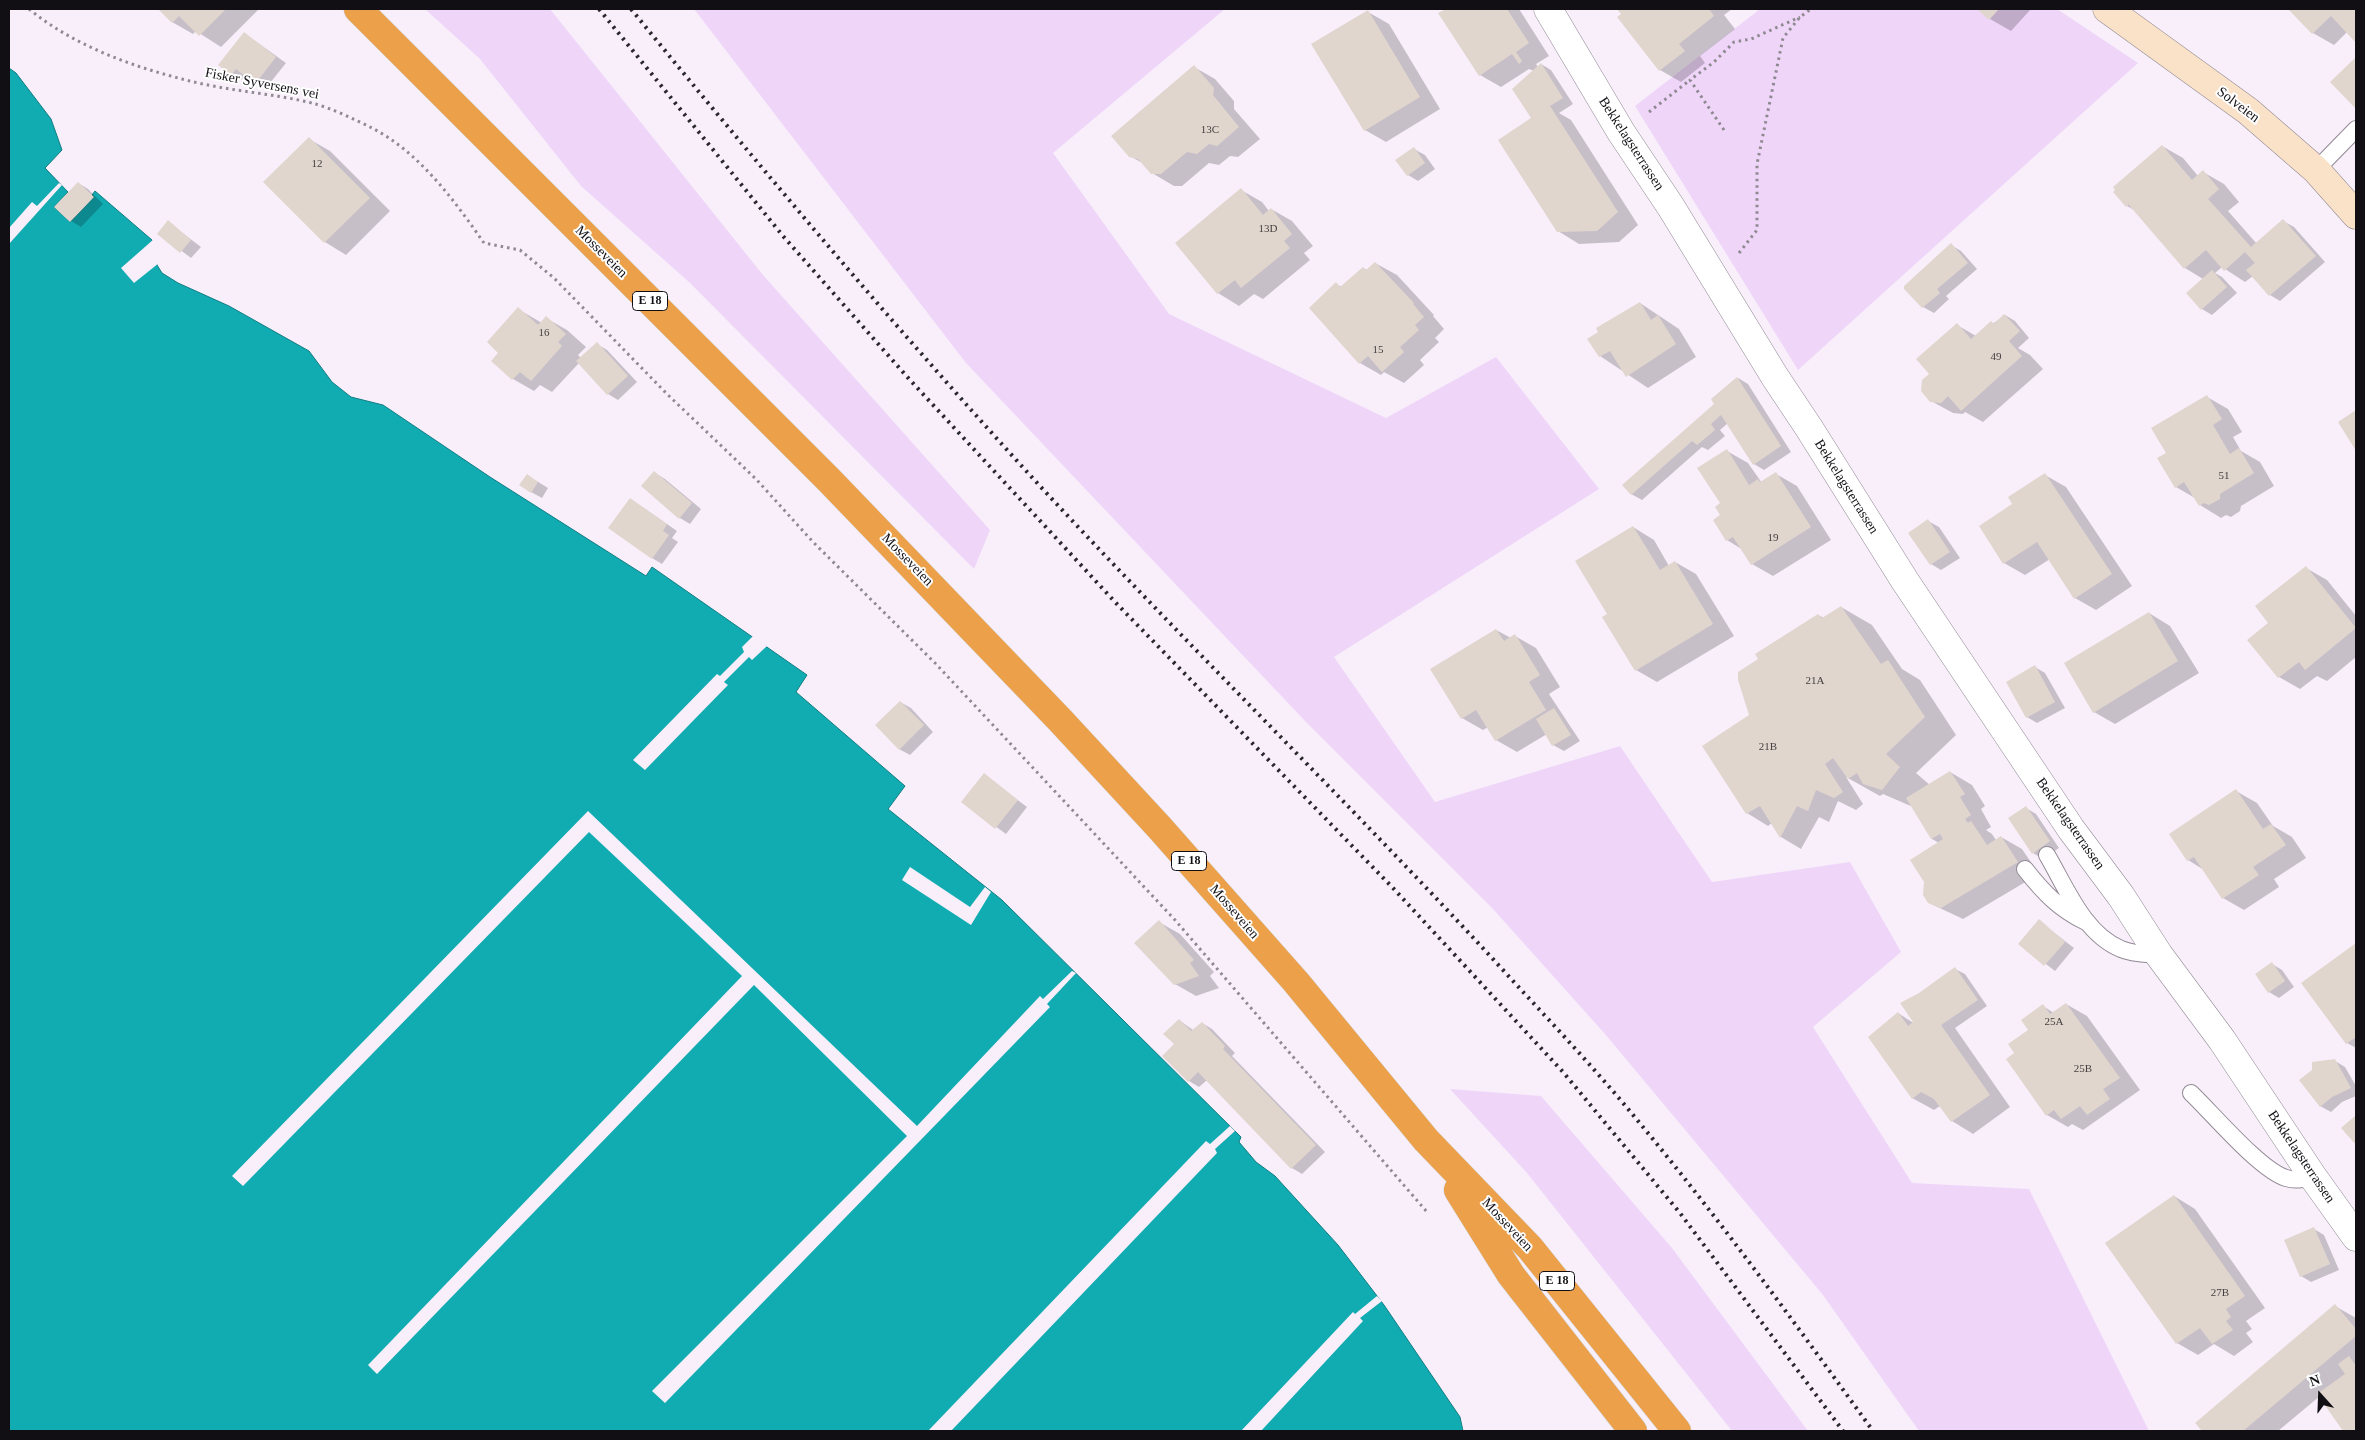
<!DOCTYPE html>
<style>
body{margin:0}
#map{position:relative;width:2365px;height:1440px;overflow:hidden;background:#f8effb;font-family:Georgia,serif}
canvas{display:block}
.frame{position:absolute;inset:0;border:10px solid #110f13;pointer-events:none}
.north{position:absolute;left:2295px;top:1370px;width:50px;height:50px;-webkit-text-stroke:4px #fff;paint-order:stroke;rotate:340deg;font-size:14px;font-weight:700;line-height:20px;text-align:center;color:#110f13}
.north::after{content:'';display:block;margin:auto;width:18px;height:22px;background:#110f13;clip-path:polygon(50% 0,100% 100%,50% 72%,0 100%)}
</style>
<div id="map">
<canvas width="2365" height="1440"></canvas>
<div class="frame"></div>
<div class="north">N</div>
</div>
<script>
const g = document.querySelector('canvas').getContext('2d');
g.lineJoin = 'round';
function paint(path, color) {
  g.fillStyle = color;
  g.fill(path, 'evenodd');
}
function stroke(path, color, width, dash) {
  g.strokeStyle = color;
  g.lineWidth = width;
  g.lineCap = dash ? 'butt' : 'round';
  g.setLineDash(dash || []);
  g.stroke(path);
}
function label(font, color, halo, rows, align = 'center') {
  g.font = font + ' Georgia,serif';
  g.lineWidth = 4;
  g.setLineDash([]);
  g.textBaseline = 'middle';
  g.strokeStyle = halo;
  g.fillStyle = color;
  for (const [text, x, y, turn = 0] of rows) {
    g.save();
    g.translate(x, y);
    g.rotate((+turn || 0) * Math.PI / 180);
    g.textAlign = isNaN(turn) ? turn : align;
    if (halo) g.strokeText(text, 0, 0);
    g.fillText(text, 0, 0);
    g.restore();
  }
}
const green = new Path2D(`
 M425 9H550L763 275 990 530 974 569 690 283 581 186 480 59Z
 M694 9H1225L1053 153 1169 314 1386 418 1496 357 1599 489 1334 657 1435 802 1620 746 1712 882 1850 862 1901 952 1813 1027 1912 1183 2029 1189 2149 1431H1919L1823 1295 1605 1034 1493 909 1306 722 966 363Z
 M1760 9H2057L2138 63 1798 370 1635 106Z
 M1450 1089 1541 1096 1672 1248 1808 1431H1732L1527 1173Z`);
const water = new Path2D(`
 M9 68 16 73 51 119 62 150 45 168 68 192 54 207 70 222 94 197 92 195 95 191 152 240 157 265 162 273 178 283 229 306 309 351 332 382 351 397 383 405 490 477 646 576 652 567 807 675 796 692 905 786 888 809 1002 900 1241 1137 1239 1142 1256 1162 1275 1176 1338 1245 1384 1305 1460 1417 1463 1431H9Z`);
const pier = new Path2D(`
 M59 183 62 185 9 244V228L32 202 37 206Z
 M154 239 159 263 134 283 121 268Z
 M753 636 767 646 752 660 749 657 724 682 728 685 645 770 633 760 717 674 720 676 744 652 742 647Z
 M588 811 917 1126 1040 996 1043 999 1072 971 1076 973 1047 1004 1050 1007 665 1403 652 1391 907 1136 754 985 377 1374 368 1365 742 976 589 832 243 1186 232 1176Z
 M910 867 970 907 985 887 991 892 971 925 902 880Z
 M1230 1126 1235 1131 1215 1149 1217 1153 951 1431H928L1206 1141 1210 1144Z
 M1377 1296 1382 1301 1360 1318 1363 1321 1261 1431H1241L1353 1312 1355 1314Z`);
const shadow = new Path2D(`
 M159 9H259L221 47 196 31 193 34 172 22Z
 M1448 9H1519L1549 56 1536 64 1538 67 1541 64 1551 70 1573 104 1559 113 1571 120 1638 225 1619 242 1579 244 1558 231 1534 118V71L1529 69 1501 87 1480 75 1440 14Z
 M1618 9H1732L1724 15 1735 29 1700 56 1705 63 1681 82 1660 70Z
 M1979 9H2031L2011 31 1990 19Z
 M2290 9H2356V42L2347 32 2334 45 2313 33Z
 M1368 12 1389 24 1440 109 1386 142 1365 130Z
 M244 33 286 63 266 88 246 75 242 80 220 65Z
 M1194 67 1215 79 1234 101V109L1260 139 1238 157 1230 156 1219 165 1209 163 1182 186H1174L1152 173 1144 164 1130 156Z
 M309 139 330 151 390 211 346 255 325 242Z
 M2162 146 2183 158 2198 176 2203 172 2224 184 2239 202 2228 211 2257 244 2283 221 2294 227 2325 262 2280 301 2270 295 2253 276 2245 282 2222 267 2215 273 2222 277 2237 293 2212 315 2202 309 2203 279 2185 268 2134 210 2127 206Z
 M1414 149 1425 155 1435 169 1418 181 1408 175Z
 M78 183 88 189 103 204 81 227 71 221 56 207Z
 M1241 190 1262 202 1269 211 1271 209 1292 221 1313 246 1304 253 1310 260 1263 299 1254 294 1239 306 1218 293 1177 244Z
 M168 222 201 247 191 258 158 233Z
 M1951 245 1961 251 1977 269 1946 296 1949 299 1934 313 1923 307 1906 286Z
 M1375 263 1397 275 1434 315 1433 316 1444 329 1435 338 1439 342 1420 360 1424 365 1404 383 1384 372 1381 375 1360 363 1311 308 1336 284 1342 287 1363 268 1367 270Z
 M1640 303 1679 329 1696 357 1648 388 1600 356Z
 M518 309 542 323 546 318 567 330 586 347 578 355 581 358 597 344 607 350 637 382 618 400 608 394 579 363 552 392 540 385 534 391 513 379 492 361 500 353Z
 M2005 315 2015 321 2029 338 2018 348 2030 355 2043 369 1983 422 1965 412 1963 414 1953 413 1931 401 1930 375 1957 325 1976 336Z
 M1738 378 1748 384 1791 452 1764 470 1754 464 1728 423 1720 430 1725 436 1708 450 1702 447 1642 500 1631 494Z
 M2207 397 2228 409 2242 432 2233 437 2241 451 2260 462 2274 486 2241 506 2240 511 2231 517 2226 515 2221 518 2200 505 2195 498 2176 487 2168 454Z
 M1727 451 1748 463 1762 483 1776 474 1797 486 1831 540 1773 576 1752 564 1743 550 1727 540 1721 504Z
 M655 473 665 479 701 509 690 524 680 518Z
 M527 475 548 488 542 498 531 492Z
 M2045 475 2066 487 2132 586 2096 610 2075 598 2050 559 2025 575 2004 563 2013 504Z
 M641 506 677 531 672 538 678 542 662 564 652 558Z
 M1928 521 1939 527 1960 558 1941 570 1931 564Z
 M1633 527 1654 540 1669 566 1675 562 1696 574 1734 636 1657 682 1636 670 1609 615Z
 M2306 568 2327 580 2356 616V657L2327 681 2317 676 2300 689 2279 677 2270 623Z
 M1841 607 1872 625 1902 669 1920 680 1956 735 1916 773 1930 785 1950 772 1972 785 1985 806 1981 809 1991 827 1986 830 1992 834 1996 840 2001 837 2022 849 2039 874 1963 919 1929 903 1939 843 1932 839 1913 807 1883 794 1880 796 1846 777 1863 804 1856 810 1838 801 1829 822 1819 817 1801 849 1781 837 1772 823 1768 826 1747 813 1750 716 1759 659 1818 615 1824 618Z
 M2149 613 2170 626 2199 673 2115 724 2094 712Z
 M1496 630 1511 638 1515 636 1536 648 1560 687 1549 694 1580 741 1564 751 1553 745 1547 734 1517 752 1496 740 1488 727 1483 730 1462 718Z
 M2035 667 2045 673 2065 708 2037 723 2027 717Z
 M900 702 911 708 933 732 910 755 899 749Z
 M984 775 1027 807 1006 834 962 802Z
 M2236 791 2257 803 2273 826 2292 837 2306 858 2274 879 2279 887 2244 910 2223 898 2204 870 2188 860Z
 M2026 808 2036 814 2059 848 2043 859 2033 853Z
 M2039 921 2074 948 2055 971 2020 944Z
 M1159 922 1180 934 1214 972 1210 976 1219 988 1196 996 1175 984Z
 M2356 944V1048L2347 1043 2303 983Z
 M2272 964 2282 970 2294 987 2279 998 2269 992Z
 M1955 969 1965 974 1987 1006 1955 1028 2010 1107 1973 1134 1952 1121 1940 1106 1934 1110 1912 1098 1898 1013 1915 1024 1919 994Z
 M2066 1004 2087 1016 2140 1090 2083 1130 2072 1124 2068 1127 2047 1115 2016 1054 2043 1006 2054 1013Z
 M1179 1020 1193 1030 1202 1023 1212 1029 1235 1053 1232 1056 1325 1152 1302 1174 1292 1168 1207 1080 1199 1087 1189 1081 1164 1056 1175 1045Z
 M2335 1061 2345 1067 2356 1086V1096L2342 1102 2331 1112 2320 1106Z
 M2174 1196 2195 1209 2265 1308 2246 1321 2252 1329 2246 1333 2253 1342 2234 1356 2214 1344 2198 1355 2177 1343Z
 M2314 1229 2324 1235 2339 1270 2311 1282 2301 1276Z
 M2335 1306 2356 1318V1431H2345L2320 1396 2278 1431H2204L2197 1423Z`);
const building = new Path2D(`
 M158 9H226L199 36 179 16 172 23Z
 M1446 9H1507L1529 43 1516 52 1522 61 1519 64 1512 54 1479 76 1438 13Z
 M1617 9H1709L1714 16 1679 44 1685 51 1659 71 1617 17 1621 14Z
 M1977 9H1999L1989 20Z
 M2288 9H2356V43L2331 16 2312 34Z
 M1368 10 1420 97 1364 131 1311 44Z
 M244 32 276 57 255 84 236 69 231 75 218 65Z
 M2356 57V109L2330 82Z
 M1541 63 1563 98 1550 106 1618 212 1597 231 1557 232 1498 140 1531 118 1512 89Z
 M1194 65 1214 88 1213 95 1239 127 1217 146 1209 144 1197 154 1187 152 1161 174H1151L1138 159 1129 157 1111 136Z
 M309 137 370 198 324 243 263 182Z
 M2162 145 2192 180 2203 170 2219 189 2208 199 2251 247 2283 219 2316 256 2269 296 2246 270 2255 263 2245 252 2224 271 2206 250 2184 269 2128 204 2126 207 2113 192 2115 190 2113 187Z
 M1414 147 1425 163 1407 176 1395 160Z
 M78 182 94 197 70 222 54 207Z
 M1241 188 1263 215 1271 208 1292 234 1284 241 1290 248 1241 288 1235 280 1217 294 1175 243Z
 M168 220 191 240 180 253 157 234Z
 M1951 243 1968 263 1937 289 1940 293 1922 308 1904 289V286Z
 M1375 262 1414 303 1413 304 1424 317 1415 325 1419 330 1400 347 1404 352 1382 372 1368 356 1359 364 1309 308 1336 282 1340 287 1363 267 1366 270Z
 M2212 270 2227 287 2201 310 2186 293Z
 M1640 302 1651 320 1658 315 1676 344 1626 377 1610 351 1599 357 1587 339 1598 332 1596 328Z
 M518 307 538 325 546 316 566 334 558 342 562 346 531 381 520 372 512 380 491 361 498 353 487 342Z
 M2004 314 2020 331 2009 341 2022 356 1961 411 1948 396 1941 403 1930 402 1921 391 1922 380 1929 374 1916 359 1957 323 1971 339 1991 321 1994 324Z
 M597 342 628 376 607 395 576 361Z
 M1737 377 1781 446 1753 465 1721 415 1711 424 1715 430 1697 445 1692 441 1631 495 1622 485 1714 404 1711 399Z
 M2207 395 2222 419 2213 425 2230 454 2239 448 2254 473 2220 494V499L2209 505 2204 503 2199 506 2184 482 2175 488 2157 458 2166 453 2151 428Z
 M2356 410V451L2338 422Z
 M1727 449 1749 485 1758 479 1760 482 1776 472 1811 527 1751 565 1733 537 1726 541 1713 520 1720 515 1715 507 1720 503 1697 468Z
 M654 471 692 503 679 519 641 486Z
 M2045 473 2112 574 2074 599 2037 542 2003 564 1979 526 2012 504 2008 497Z
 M527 474 538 482 531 493 519 485Z
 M630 498 667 524 663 531 669 535 652 559 608 528Z
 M1928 519 1950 552 1930 565 1908 533Z
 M1633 526 1660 570 1675 561 1713 624 1635 671 1602 617 1607 614 1575 561Z
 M2306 566 2356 628 2305 670 2299 662 2278 678 2247 640 2268 623 2255 606Z
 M1841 606 1881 664 1888 660 1925 717 1886 754 1900 767 1882 790 1863 784 1857 773 1848 779 1833 758 1825 764 1843 792 1834 798 1816 790 1808 811 1797 806 1780 838 1760 806 1746 814 1702 746 1749 715 1738 680V672L1758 659 1755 654 1818 614 1822 618Z
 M2149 612 2178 661 2093 713 2064 663Z
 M1496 629 1504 641 1515 634 1540 675 1529 682 1546 710 1495 741 1476 710 1461 719 1430 669Z
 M2035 665 2055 702 2026 718 2006 682Z
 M900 701 924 725 899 750 875 725Z
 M1554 708 1571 735 1552 746 1536 719Z
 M1950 771 1965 794 1960 797 1971 815 1965 819 1968 823 1971 821 1987 845 2001 836 2018 862 1941 908 1928 903 1923 895 1924 882 1910 860 1943 839 1940 834 1931 839 1906 798Z
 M984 773 1018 800 995 829 961 802Z
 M2236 789 2263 829 2271 824 2286 845 2253 867 2259 875 2222 899 2194 857 2187 861 2169 834Z
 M2026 806 2050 841 2032 854 2008 818Z
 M2039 919 2065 942 2044 966 2018 944Z
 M1159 920 1194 960 1190 963 1199 976 1174 985 1134 943Z
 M2356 943V1037L2346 1044 2301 983Z
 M2272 962 2285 981 2268 993 2255 974Z
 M1955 967 1978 1000 1941 1025 1990 1095 1951 1122 1934 1099 1921 1092 1912 1099 1868 1037 1898 1012 1908 1026 1913 1022 1900 1003 1919 993Z
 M2066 1003 2120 1078 2103 1089 2110 1099 2087 1115 2080 1106 2061 1119 2054 1110 2046 1116 2006 1059 2014 1053 2008 1044 2028 1030 2021 1020 2043 1004 2050 1014Z
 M1179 1019 1191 1031 1202 1022 1225 1046 1223 1049 1316 1145 1291 1169 1198 1072 1188 1082 1162 1056 1174 1044 1163 1034Z
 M2335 1059 2351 1088 2332 1097 2320 1107 2299 1080 2312 1070V1062Z
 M2356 1115V1145L2341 1128Z
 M2174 1195 2245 1296 2226 1309 2231 1317 2226 1321 2233 1330 2212 1344 2200 1328 2176 1344 2105 1243Z
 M2314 1227 2330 1264 2300 1277 2284 1240Z
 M2335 1304 2356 1329V1336L2243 1431H2202L2195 1423Z
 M2349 1356 2356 1366V1431H2343L2317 1394 2345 1374 2338 1364Z`);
const path = new Path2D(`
 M29 9C73 45 130 66 186 80 227 91 271 93 312 103 331 108 354 119 372 128 419 152 454 200 484 243L520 250 554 278 667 394 756 479 813 542 935 663 1175 920 1427 1212
 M1649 112 1690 80
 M1724 130 1690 80 1714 62 1734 42 1751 39 1800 17
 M1739 253 1757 230V164L1783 38 1800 17 1811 9`);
const lane = new Path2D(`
 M2316 170 2356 129
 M2047 855C2066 887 2084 934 2121 949 2132 954 2147 954 2159 955
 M2025 869C2043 892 2059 909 2086 922
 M2191 1093C2213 1114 2260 1170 2286 1178 2296 1181 2303 1179 2313 1177`);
const street = new Path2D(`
 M1548 9 1621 132 1671 207 1775 377 1809 428 1905 581 2071 829 2121 896 2159 955 2222 1040 2313 1177 2356 1237`);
const secondary = new Path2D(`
 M2107 9 2248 111 2316 170 2356 215`);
const highway = new Path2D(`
 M358 9 829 480 1060 720 1159 827 1296 982 1426 1140 1530 1248 1677 1431
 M1458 1190 1511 1275 1633 1431`);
const rail = new Path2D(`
 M599 9 783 236 910 380 1116 603 1393 888 1563 1072 1680 1213 1843 1431
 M631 9C763 171 898 331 1039 485 1198 657 1367 820 1524 993 1563 1035 1602 1077 1638 1121 1721 1221 1797 1326 1873 1431`);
const numberNames = [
 ["13C",1210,130],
 ["12",317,164],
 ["13D",1268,229],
 ["16",544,333],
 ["15",1378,350],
 ["49",1996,357],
 ["51",2224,476],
 ["19",1773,538],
 ["21A",1815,681],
 ["21B",1768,747],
 ["25A",2054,1022],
 ["25B",2083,1069],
 ["27B",2220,1293]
];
const shields = [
 [650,301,35],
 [1189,861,35],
 [1557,1281,35]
];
const shieldNames = [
 ["E 18",650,301],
 ["E 18",1189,861],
 ["E 18",1557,1281]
];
const streetNames = [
 ["Fisker Syversens vei",262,84,11],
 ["Solveien",2238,105,37],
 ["Bekkelagsterrassen",1631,144,57],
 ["Mosseveien",601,252,45],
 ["Bekkelagsterrassen",1846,487,58],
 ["Mosseveien",907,560,46],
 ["Bekkelagsterrassen",2070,824,55],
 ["Mosseveien",1234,912,49],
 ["Bekkelagsterrassen",2301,1157,56],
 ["Mosseveien",1507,1225,47]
];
paint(green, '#efd6f9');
paint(water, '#11abb2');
stroke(water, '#117c82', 1);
paint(pier, '#f8effb');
paint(shadow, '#0003');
paint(building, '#e1d6cd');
stroke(lane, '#918994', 18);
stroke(street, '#918994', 29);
stroke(secondary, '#918994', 29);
stroke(highway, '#d4d4d5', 29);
stroke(path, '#8f8a92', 3, [2.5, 4]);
stroke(lane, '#fff', 16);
stroke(street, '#fff', 28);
stroke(secondary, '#f9e2c8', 28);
stroke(highway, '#eba049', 28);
stroke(rail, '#2a272c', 4, [2.5, 5]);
label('11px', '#454142', null, numberNames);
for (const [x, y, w] of shields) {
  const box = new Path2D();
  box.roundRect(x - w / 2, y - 9.5, w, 19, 4);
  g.fillStyle = '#fff';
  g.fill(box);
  stroke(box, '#110f13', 1);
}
label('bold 12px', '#110f13', null, shieldNames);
label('14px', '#110f13', '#fff', streetNames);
</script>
